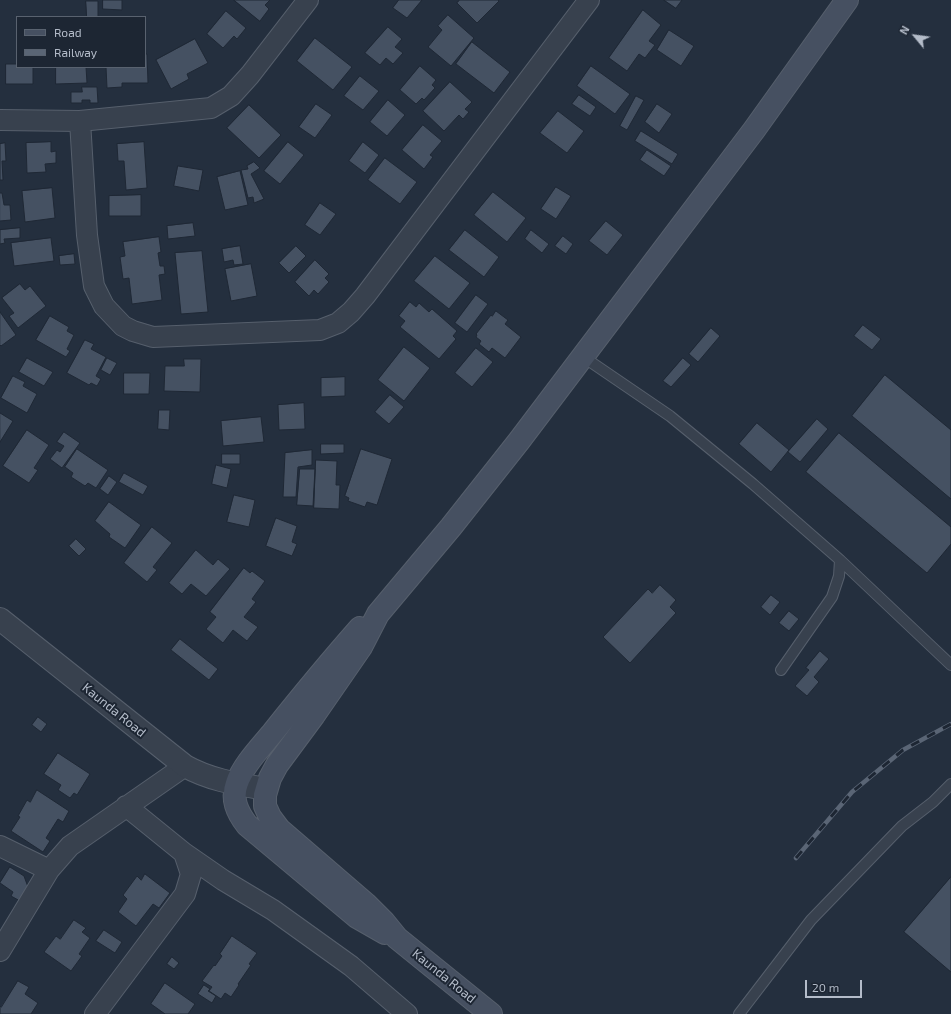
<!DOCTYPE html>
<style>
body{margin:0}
#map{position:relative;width:951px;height:1014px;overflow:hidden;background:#242f3e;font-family:"Exo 2",sans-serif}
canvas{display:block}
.legend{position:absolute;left:16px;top:16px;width:130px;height:52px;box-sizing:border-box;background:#1d2633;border:1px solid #59626f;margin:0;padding:5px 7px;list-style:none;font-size:12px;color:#b4bcc9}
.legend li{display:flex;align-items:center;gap:8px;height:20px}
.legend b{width:20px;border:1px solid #59626f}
.north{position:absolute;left:895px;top:16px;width:40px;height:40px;-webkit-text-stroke:3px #1d2633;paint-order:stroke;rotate:299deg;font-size:11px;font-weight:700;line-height:16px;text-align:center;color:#b4bcc9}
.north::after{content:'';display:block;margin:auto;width:14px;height:18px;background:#b4bcc9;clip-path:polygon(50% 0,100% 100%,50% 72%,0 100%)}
.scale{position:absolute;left:805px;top:980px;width:57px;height:18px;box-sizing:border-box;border:2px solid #b4bcc9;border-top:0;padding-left:5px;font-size:12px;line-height:14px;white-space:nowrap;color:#b4bcc9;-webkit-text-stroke:3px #1d2633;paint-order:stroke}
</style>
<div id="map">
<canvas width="951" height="1014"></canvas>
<ul class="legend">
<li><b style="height:5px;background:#465061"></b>Road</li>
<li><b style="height:5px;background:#5a6575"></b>Railway</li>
</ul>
<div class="north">N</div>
<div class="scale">20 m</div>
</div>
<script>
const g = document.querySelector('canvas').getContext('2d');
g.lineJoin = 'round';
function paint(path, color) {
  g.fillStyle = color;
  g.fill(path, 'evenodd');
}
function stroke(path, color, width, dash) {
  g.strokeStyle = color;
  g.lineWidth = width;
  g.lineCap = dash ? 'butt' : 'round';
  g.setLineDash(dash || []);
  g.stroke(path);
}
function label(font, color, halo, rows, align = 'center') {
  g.font = font + ' "Exo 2",sans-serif';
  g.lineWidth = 4;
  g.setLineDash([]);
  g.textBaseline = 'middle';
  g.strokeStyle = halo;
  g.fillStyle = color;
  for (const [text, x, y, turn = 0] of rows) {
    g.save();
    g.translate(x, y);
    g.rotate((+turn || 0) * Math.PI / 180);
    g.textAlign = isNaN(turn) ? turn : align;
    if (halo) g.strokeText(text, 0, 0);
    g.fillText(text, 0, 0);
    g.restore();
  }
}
const building = new Path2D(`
 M103 0H122V10L103 9Z
 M234 0H270L265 5 269 9 260 21Z
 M399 0H422L407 18 393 8Z
 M460 0H498L499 1 477 23 457 3Z
 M664 0H682L676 8Z
 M86 1H98V17H87Z
 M643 10 661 25 649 41 655 45 645 58 639 54 627 71 609 58Z
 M226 11 246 28 237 39 234 36 223 48 207 34Z
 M448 15 474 38 451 66 428 47 442 30 438 26Z
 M388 27 402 39 395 47 403 53 393 64 386 58 380 65 365 53Z
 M669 30 694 46 681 66 657 50Z
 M315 38 352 67 333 90 297 61Z
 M195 39 208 63 187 74 189 79 171 89 156 60Z
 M472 42 510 72 494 93 456 64Z
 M145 54H147L148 83H122V87L107 88 106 67H145Z
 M6 64H17V67H33V84H6Z
 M420 66 436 80 432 85 435 88 424 100 422 98 416 104 400 90Z
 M591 66 630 94 615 114 577 86Z
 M56 67H86L87 83 56 84Z
 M360 76 379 91 363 110 344 96Z
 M450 82 472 102 465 109 469 112 463 119 459 115 444 131 423 111Z
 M82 87H97L98 103H90V100H82V103H71V92H82Z
 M579 95 596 107 590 116 572 104Z
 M636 96 644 100 627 130 620 126Z
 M388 100 405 115 387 136 370 122Z
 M316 104 332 115 315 138 299 127Z
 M657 104 672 114 659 133 645 122Z
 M249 105 281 135 259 158 227 128Z
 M558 111 584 131 567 153 540 133Z
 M423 125 442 141 430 155 433 157 424 169 402 150Z
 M641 131 678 154 672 164 635 141Z
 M51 142V152L56 151V163L45 164 46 172 27 173 26 143Z
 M144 142 147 188 126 190 124 161H118L117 144Z
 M288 142 304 155 280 184 264 171Z
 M363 142 379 155 365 173 349 161Z
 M5 143 6 161H2L3 180H0V144Z
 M647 150 671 166 664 176 640 160Z
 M385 158 417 182 400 204 368 180Z
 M254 162 260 168 251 174 264 199 254 203 253 197 248 198 241 170 248 169 247 166Z
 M178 166 203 170 199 191 174 186Z
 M240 171 248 205 225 210 217 177Z
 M556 187 571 196 556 219 541 209Z
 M52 188 55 218 25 222 22 191Z
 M493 192 526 218 507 242 474 215Z
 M0 193H2L4 205H10L11 220 0 221Z
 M141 195V216H109V196Z
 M320 203 336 214 320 235 305 225Z
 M606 221 623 235 607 255 589 241Z
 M193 223 195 236 168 239 167 226Z
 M20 228V238L4 239 5 243 0 244V230Z
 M465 230 499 257 484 277 449 250Z
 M531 230 549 244 542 253 525 239Z
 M563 236 573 244 566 254 555 246Z
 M159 237 161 252 158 253 160 266H164L165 274 159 275 162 300 132 304 129 278 123 279 120 257 125 256 123 242Z
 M51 238 54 261 14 266 11 243Z
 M240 246 243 264 234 265 233 260 224 262 222 249Z
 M296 246 306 256 289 273 279 263Z
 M202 251 208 312 181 314 175 253Z
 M74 254 75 264 60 265 59 256Z
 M435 256 470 283 449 309 414 281Z
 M315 260 329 274 325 278 329 282 318 294 314 290 309 296 295 282Z
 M251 264 257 296 231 301 225 269Z
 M20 284 25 290 30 286 46 306 18 328 9 316 14 313 2 298Z
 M476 295 488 304 467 332 455 323Z
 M410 302 416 307 419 303 429 312 432 309 457 331 453 336 456 339 439 359 400 327 405 321 399 316Z
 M496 311 508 320 505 324 521 337 505 358 492 348 489 352 479 344 481 341 476 337 477 335 476 334 491 315 492 316Z
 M0 312 16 335 1 346 0 345Z
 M50 316 69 327 67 331 74 335 67 349 70 351 66 357 36 340Z
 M863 325 881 339 872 350 854 336Z
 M711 328 720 336 698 362 689 354Z
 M85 340 94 344 91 349 106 357 96 376 101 379 97 386 91 383 89 385 67 373Z
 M404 347 430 368 404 401 378 380Z
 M476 348 493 362 472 387 455 373Z
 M27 358 53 372 44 386 19 372Z
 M107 358 117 363 110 375 101 370Z
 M683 358 691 365 671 387 663 381Z
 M184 359H201L200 392 164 391 165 366H184Z
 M124 373H150L149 394H124Z
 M885 375 951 430V499L852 416Z
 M13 376 25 382 23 386 37 394 27 413 1 398Z
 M345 377V396L321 397V378Z
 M390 395 404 407 389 424 375 412Z
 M304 403 305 429 279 430 278 405Z
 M159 410H170L169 430 158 429Z
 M0 413 13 421 0 442Z
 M261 417 264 442 223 446 221 421Z
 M817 419 828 429 800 462 788 452Z
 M757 423 789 450 771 472 739 444Z
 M27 430 49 445 34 468 38 470 29 483 3 466Z
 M64 432 80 443 62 468 50 459 57 450 60 452 64 446 57 442Z
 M839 433 951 527V544L927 573 806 472Z
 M321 444H344V453L321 454Z
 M77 449 108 470 96 488 88 483 85 486 71 477 73 473 65 467Z
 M361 449 392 459 377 505 367 502 365 507 348 501 349 498 345 496Z
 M312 450V465L298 467 296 497H283L285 453Z
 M222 454H240V464H222Z
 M316 460 337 461 336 485H340L339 509 314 508Z
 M216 465 231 469 227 488 212 484Z
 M300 469H315L313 506 297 505Z
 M124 473 148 486 143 495 119 482Z
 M109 476 117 482 108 495 100 489Z
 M234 495 255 500 249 527 227 522Z
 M109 502 141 525 125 548 109 537 110 534 95 521Z
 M276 518 297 526 292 542 297 544 292 556 266 546Z
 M152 527 172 543 153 567 157 570 147 582 124 563Z
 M76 539 86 549 79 556 69 546Z
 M196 550 213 565 218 559 230 569 206 596 191 584 182 594 169 583Z
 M244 568 250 573 252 571 265 581 252 599 256 602 244 617 258 627 247 641 233 630 223 643 206 629 216 617 210 612Z
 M660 585 676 600 670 607 676 613 630 663 603 637 648 589 652 593Z
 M771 595 780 602 770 615 761 607Z
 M789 611 799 619 789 631 779 623Z
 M180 639 218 669 209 680 171 650Z
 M820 651 829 659 814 677 819 682 807 696 795 686 809 670 806 668Z
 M38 717 47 724 41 732 32 725Z
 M58 753 90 774 77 795 74 793 70 798 58 790 61 785 44 774Z
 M37 790 69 811 63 822 58 819 46 838 50 841 43 852 11 831 20 817 18 816 27 800 30 802Z
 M10 867 24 876 28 887 20 901 11 896 13 892 0 883Z
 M145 874 170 893 159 908 153 904 136 926 118 912 127 899 123 895 137 876 141 880Z
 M951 877V972L904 932Z
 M74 920 86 928 82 932 90 938 79 954 82 956 71 971 44 952 56 936 60 939Z
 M104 930 122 942 115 953 96 941Z
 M232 936 257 953 249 964 251 965 238 984 239 985 231 997 225 993 221 999 209 991 212 987 202 981 214 965 215 966 222 956 220 954Z
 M172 957 179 963 174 969 167 964Z
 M18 981 29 987 25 994 38 1003 31 1014H0V1006L1 1007Z
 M165 983 195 1004 188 1014H165L151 1004Z
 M204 985 210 989 208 991 216 996 212 1003 198 994Z`);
const service = new Path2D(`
 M582 356 670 416 753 484 840 560 951 665
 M781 670 832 597 839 576 840 560
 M739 1014 811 920 902 826 933 802 951 784`);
const minor = new Path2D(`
 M0 120 80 121 211 108 231 96 250 75 308 0
 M80 121 87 235 94 286 104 306 123 326 133 331 153 337 320 330 338 323 351 312 365 296 589 0
 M0 846 49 870
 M184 853 223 880 273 910 351 966 407 1014
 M0 951 49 870 70 846 185 766
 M95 1014 185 894 191 874 184 853 126 806`);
const tertiary = new Path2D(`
 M0 619 185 766C210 780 237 784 266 789`);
const secondary = new Path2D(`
 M360 628C330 662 302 696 274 731 262 746 243 765 237 783 231 799 237 812 247 825L357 917 385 933
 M491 1014 397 938 384 922 366 904 279 829 270 817 265 806V795L270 778 277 765 314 715 361 647 378 614 451 527 519 441 754 130 847 0`);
const rail = new Path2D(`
 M796 858 852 792 903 750 951 724`);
const streetNames = [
 ["Kaunda Road",114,710,39],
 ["Kaunda Road",444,976,39]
];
paint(building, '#455162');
stroke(building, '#1f2835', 1);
stroke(service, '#565f6c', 12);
stroke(minor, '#565f6c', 22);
stroke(tertiary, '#565f6c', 24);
stroke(secondary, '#565f6c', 24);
stroke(service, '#38414e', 10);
stroke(minor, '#38414e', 20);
stroke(tertiary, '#38414e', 22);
stroke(secondary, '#465061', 22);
stroke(rail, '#5a6575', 4.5);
stroke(rail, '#1d2633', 3, [9]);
label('13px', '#b4bcc9', '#1d2633', streetNames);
</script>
